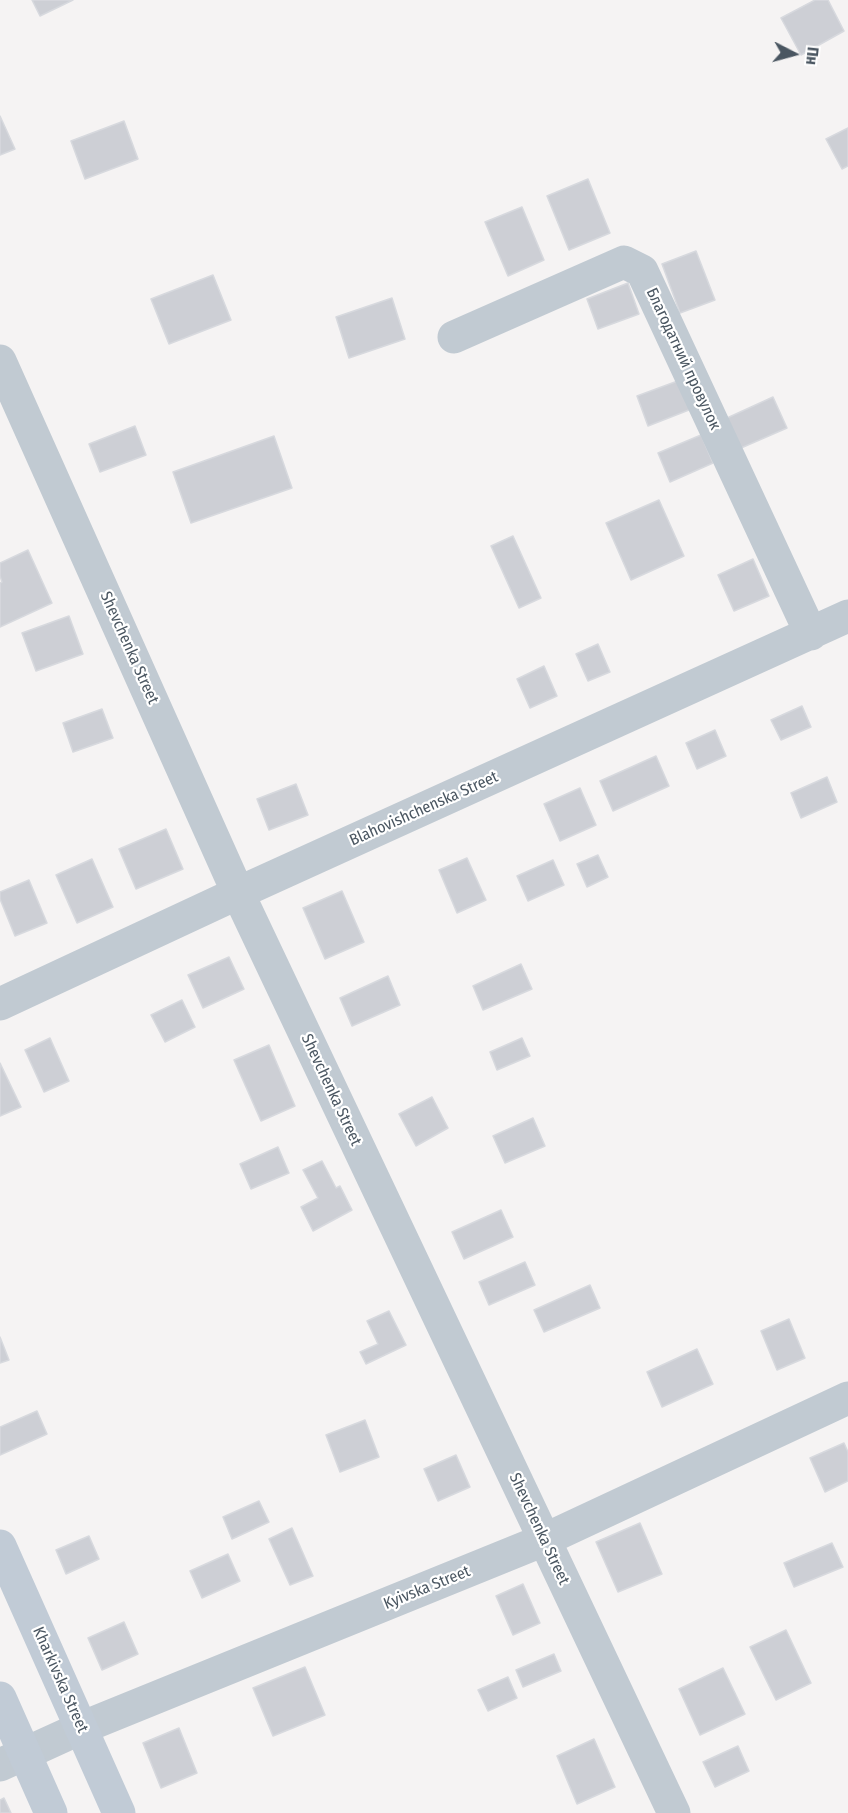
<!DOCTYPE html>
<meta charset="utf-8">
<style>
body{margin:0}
#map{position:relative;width:848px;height:1813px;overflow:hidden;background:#f5f3f3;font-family:"Fira Sans Condensed",sans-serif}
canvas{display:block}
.north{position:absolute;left:764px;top:24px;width:60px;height:60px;-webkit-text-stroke:4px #fff;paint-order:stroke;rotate:96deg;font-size:16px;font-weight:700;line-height:24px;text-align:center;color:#4a5661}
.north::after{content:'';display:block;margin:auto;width:21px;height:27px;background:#4a5661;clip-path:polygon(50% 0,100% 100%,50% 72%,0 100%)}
</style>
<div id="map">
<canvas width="848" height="1813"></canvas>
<div class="north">Пн</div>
</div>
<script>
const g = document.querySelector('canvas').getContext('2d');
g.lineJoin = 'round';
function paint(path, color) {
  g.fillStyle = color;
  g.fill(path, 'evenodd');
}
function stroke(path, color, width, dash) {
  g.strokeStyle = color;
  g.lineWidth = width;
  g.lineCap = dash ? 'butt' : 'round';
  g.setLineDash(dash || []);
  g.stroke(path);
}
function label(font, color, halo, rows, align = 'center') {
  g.font = font + ' "Fira Sans Condensed",sans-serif';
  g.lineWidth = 4.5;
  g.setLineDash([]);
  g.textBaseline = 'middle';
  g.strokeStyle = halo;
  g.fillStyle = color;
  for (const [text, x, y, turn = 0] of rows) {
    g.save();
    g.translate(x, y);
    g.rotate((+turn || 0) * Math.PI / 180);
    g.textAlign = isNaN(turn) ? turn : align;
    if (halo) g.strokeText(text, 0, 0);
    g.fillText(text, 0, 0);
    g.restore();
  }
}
const building = new Path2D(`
 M32 0H73L40 16Z
 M815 0H828L844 31 801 55 781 18Z
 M0 116 15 149 0 155Z
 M124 121 138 159 85 179 71 141Z
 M848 128V166L842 169 826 139Z
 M588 179 610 233 569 250 547 196Z
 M522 207 544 260 508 276 485 222Z
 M696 251 715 300 680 313 662 264Z
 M213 275 231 320 169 344 151 299Z
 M628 283 639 314 598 329 587 299Z
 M392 298 405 339 349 358 336 317Z
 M683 379 694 408 648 426 637 396Z
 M773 397 787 428 741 448 727 418Z
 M135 426 146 455 100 472 89 444Z
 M701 435 713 463 670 482 658 453Z
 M274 436 292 488 191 523 173 472Z
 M659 500 684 556 631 580 606 523Z
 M513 536 541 598 519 608 491 546Z
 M28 550 52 603 0 627V583L2 582 0 576V563Z
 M753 559 769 596 734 611 718 575Z
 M69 616 83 654 36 671 22 633Z
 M598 644 610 672 588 681 576 654Z
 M544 666 557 696 530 708 517 679Z
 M802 706 811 727 781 740 771 720Z
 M102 709 113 738 73 752 63 723Z
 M715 730 726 756 697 769 686 743Z
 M656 756 669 786 613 811 600 781Z
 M827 777 837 802 801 818 791 793Z
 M296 784 308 815 269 830 257 799Z
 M580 788 596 825 560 841 544 804Z
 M166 829 183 869 136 889 119 849Z
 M598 855 608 877 587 887 577 864Z
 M467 858 486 900 457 913 439 870Z
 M92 859 113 907 77 923 56 875Z
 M553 860 564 885 528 901 517 876Z
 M29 880 47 923 15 936 0 899V892Z
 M342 891 364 942 325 959 303 908Z
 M229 957 244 989 203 1008 188 975Z
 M521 964 532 989 483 1010 473 986Z
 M388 976 400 1005 352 1026 340 998Z
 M182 1000 195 1027 165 1042 151 1015Z
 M50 1038 69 1081 44 1092 25 1050Z
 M522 1038 530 1056 497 1070 490 1052Z
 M269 1045 295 1106 261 1121 234 1060Z
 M0 1063 21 1107 0 1116Z
 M432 1097 448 1128 416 1146 399 1114Z
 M533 1118 545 1146 505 1163 493 1136Z
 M278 1147 289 1173 251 1189 240 1164Z
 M322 1161 336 1188 340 1186 352 1210 313 1231 301 1207 318 1198 303 1170Z
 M501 1210 513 1237 464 1259 452 1232Z
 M525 1262 535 1285 489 1305 479 1282Z
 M590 1285 600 1308 544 1332 534 1310Z
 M389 1311 406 1345 366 1364 360 1352 378 1344 367 1321Z
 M789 1319 805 1358 777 1370 761 1331Z
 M0 1337 9 1360 0 1363Z
 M697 1349 713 1384 662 1407 647 1372Z
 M37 1411 47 1434 0 1455V1427Z
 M365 1420 379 1457 340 1472 326 1435Z
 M844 1443 848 1452V1481L825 1492 810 1458Z
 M456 1455 470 1487 438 1501 424 1469Z
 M259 1501 269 1522 232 1539 223 1517Z
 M640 1523 662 1574 618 1592 596 1542Z
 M292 1528 313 1576 290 1585 269 1539Z
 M89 1536 99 1559 66 1574 56 1550Z
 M832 1543 843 1567 794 1587 784 1563Z
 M228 1554 240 1581 202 1598 190 1571Z
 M523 1584 540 1623 513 1635 496 1596Z
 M124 1622 138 1654 102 1670 88 1638Z
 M786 1630 811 1683 776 1700 750 1647Z
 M554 1654 561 1671 523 1687 516 1670Z
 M305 1667 325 1715 273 1736 253 1688Z
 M723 1668 745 1714 700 1735 679 1689Z
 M508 1677 517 1698 488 1711 478 1690Z
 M179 1728 197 1773 161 1788 143 1743Z
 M594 1739 615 1787 577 1804 557 1756Z
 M738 1746 749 1771 715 1787 703 1762Z
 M4 1798 11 1813H0V1800Z`);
const street = new Path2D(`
 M454 337 624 262 642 271 811 634
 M0 361 238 893 674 1813
 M0 1004 238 893 848 616
 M0 1765 81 1728 544 1540 848 1398`);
const secondary = new Path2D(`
 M0 1546 119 1813
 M0 1698 51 1813`);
const streetNames = [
 ["Благодатний провулок",683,359,65],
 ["Shevchenka Street",129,648,66],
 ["Blahovishchenska Street",424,809,-24],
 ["Shevchenka Street",331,1090,65],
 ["Shevchenka Street",539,1529,65],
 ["Kyivska Street",427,1588,-22],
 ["Kharkivska Street",60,1680,66]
];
paint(building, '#cdcfd5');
stroke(building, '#d7d9de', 1.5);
stroke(street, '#c1cad2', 33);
stroke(secondary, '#c1cbd6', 33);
label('16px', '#4a5661', '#fff', streetNames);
</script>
